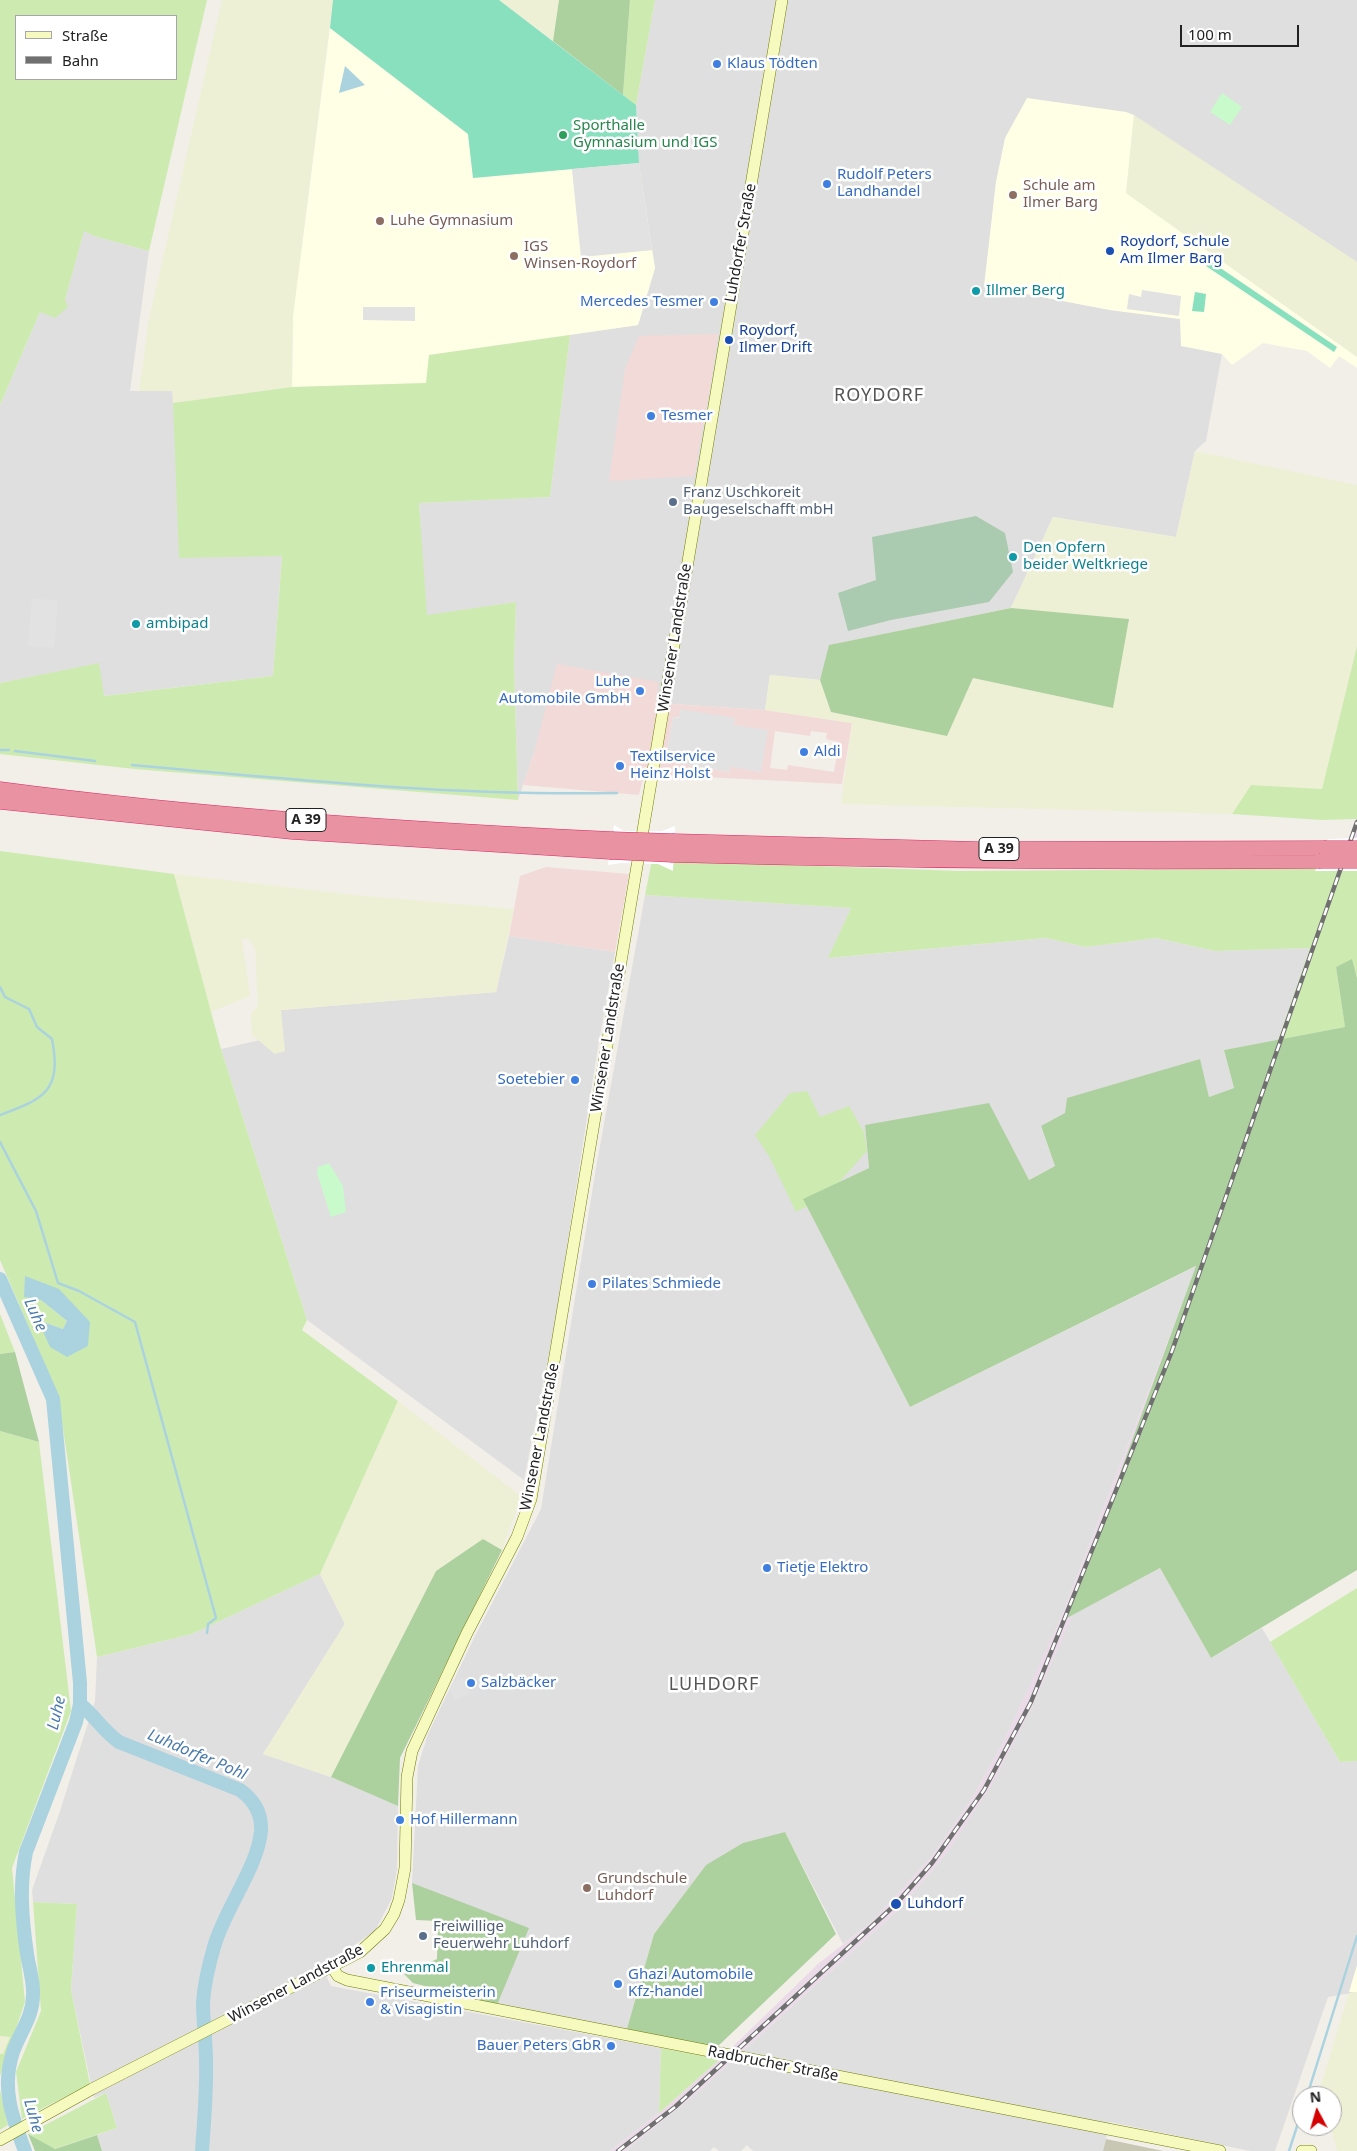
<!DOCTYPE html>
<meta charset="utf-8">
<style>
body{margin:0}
#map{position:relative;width:1357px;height:2151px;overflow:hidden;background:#f2efe9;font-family:"Noto Sans",sans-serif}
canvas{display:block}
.legend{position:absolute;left:15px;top:15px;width:162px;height:65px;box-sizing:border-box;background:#fff;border:1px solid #a7a7a7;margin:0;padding:6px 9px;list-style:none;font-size:15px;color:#222}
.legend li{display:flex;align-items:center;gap:10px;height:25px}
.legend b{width:25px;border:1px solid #a7a7a7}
.north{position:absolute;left:1292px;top:2086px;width:50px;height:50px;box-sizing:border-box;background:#fff;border:1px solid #a7a7a7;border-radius:50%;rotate:354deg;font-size:14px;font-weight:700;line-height:20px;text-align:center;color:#222}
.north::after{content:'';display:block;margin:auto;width:18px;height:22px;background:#d40000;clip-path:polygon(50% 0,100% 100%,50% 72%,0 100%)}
.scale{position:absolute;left:1180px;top:25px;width:119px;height:22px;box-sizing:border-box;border:2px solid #222;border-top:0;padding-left:6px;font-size:15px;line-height:18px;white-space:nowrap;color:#222;-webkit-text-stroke:4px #fff;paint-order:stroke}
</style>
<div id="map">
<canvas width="1357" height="2151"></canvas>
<ul class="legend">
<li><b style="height:6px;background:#f7fabf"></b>Straße</li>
<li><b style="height:6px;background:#707070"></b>Bahn</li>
</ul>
<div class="north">N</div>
<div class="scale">100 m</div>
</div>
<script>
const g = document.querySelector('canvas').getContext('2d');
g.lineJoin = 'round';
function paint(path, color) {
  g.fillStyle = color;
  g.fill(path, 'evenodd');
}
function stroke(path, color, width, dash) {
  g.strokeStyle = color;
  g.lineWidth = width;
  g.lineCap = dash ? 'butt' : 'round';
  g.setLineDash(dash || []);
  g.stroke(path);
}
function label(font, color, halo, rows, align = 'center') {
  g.font = font + ' "Noto Sans",sans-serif';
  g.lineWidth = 5;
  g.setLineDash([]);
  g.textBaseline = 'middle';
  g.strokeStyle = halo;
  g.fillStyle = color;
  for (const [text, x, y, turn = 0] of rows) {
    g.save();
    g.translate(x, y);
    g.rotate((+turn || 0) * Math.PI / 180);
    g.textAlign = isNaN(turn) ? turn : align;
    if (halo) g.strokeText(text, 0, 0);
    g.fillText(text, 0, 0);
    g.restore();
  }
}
const residential = new Path2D(`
 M655 0H1357V262L1126 112 996 182 985 286 1110 310 1181 319V345L1222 354 1206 441 1195 451 1176 537 1053 517 1011 608 830 645 820 680 770 675 765 710 656 703 657 682 534 753 518 800 514 663 516 602 426 616 419 503 550 497 570 335 638 325 655 268 639 163 636 105Z
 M84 230 94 236 149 251 130 391H172L282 555 273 676 103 696 99 664 0 683V405L40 312 65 300Z
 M645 895 851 908 829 958 1046 938 1086 947 1156 938 1215 951 1311 948 1278 1040 1224 1050 1234 1088 1209 1097 1199 1059 1066 1113 1041 1127 1055 1166 1028 1180 865 1125 869 1168 803 1199 910 1407 1197 1266 1061 1618 1034 1678 1005 1739 970 1802 930 1859 872 1922 843 1944 785 1832 706 1865 654 1934 626 2032 497 2005 412 1883 418 1766 428 1734 475 1636 541 1509 595 1174Z
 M509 936 615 952 597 1053 555 1323 524 1480 307 1320 221 1049 260 1040 275 1054 281 1010 496 992Z
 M1160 1568 1211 1658 1262 1628 1340 1762 1357 1761V1992L1328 1997 1275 2151H1250L1110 2122 1103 2151H753L747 2145 741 2151H719L714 2147 710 2151H625L699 2091 899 1909 946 1854 1032 1707 1072 1615Z
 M320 1574 345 1624 263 1754 331 1777 398 1806 397 1869 392 1898 375 1931 322 1967 331 1986 661 2048 659 2113 610 2151H102L97 2135 117 2128 106 2093 94 2098 71 1990 77 1904 33 1902 32 1890 59 1814 95 1701 97 1657 192 1634Z`);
const commercial = new Path2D(`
 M718 334 711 383 694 476 609 481 625 369 639 336Z
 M557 664 658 682 657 703 765 710 852 723 842 784 644 774 639 795 523 785 534 753ZM673 717 735 719 734 724 761 772 730 766 729 772 671 762 672 752 667 751ZM775 731 810 736 811 731 827 733 826 739 839 742 834 772 788 765 787 770 770 768Z
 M546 867 629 874 615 952 509 936 520 876Z`);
const industrial = new Path2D(`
 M1357 817V839L1108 1523 1070 1621 1032 1707 992 1785 946 1854 899 1909 699 2091 625 2151H610L659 2113 720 2059 819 1963 872 1922 930 1859 970 1802 1005 1739 1061 1618 1197 1266 1311 948 1335 873Z`);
const education = new Path2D(`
 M330 28 468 134 473 178 572 169 581 257 652 250 655 268 638 325 429 355 427 383 292 387 293 316Z
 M1027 98 1126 112 1134 115 1126 193 1357 357V368L1339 356 1330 368 1307 351 1263 343 1232 365 1222 354 1181 346 1180 319 1110 310 984 286 996 182 1005 138Z
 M1357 1965V1992H1349Z`);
const construction = new Path2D(`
 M1106 2139 1163 2151H1103Z`);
const farmland = new Path2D(`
 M222 0H333L293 316 292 387 173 403 172 391H139L149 319Z
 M499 0H559L553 41Z
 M1134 115 1357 262V357L1126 193Z
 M1195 451 1357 485V646L1322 789 1251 785 1232 814 841 804 852 723 765 710 770 675 820 680 831 712 947 735 973 678 1113 708 1128 619 1011 608 1053 517 1176 537Z
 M174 874 355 895 514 909 496 992 281 1010 285 1051 275 1054 252 1035 251 1013 258 1006 255 948 247 938 242 939 250 996 211 1012Z
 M398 1401 522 1497 502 1550 483 1539 436 1571 331 1777 263 1754 345 1624 320 1574Z
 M1357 1992V2151H1337L1330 2126H1332V2096H1322L1320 2088 1349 1993Z
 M0 2036 10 2037 3 2054H0Z`);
const grass = new Path2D(`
 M0 0H207L149 251 94 236 84 231 65 300 68 307 55 318 40 312 0 405ZM16 16H176V79H16Z
 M630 0H655L636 105 623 95Z
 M570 335 550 497 419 503 427 615 516 602 514 663 518 800 134 769 0 754V683L99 663 104 696 273 676 282 556 179 558 173 403 292 387 426 383 429 355Z
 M1357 646V819L1322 820 1232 814 1251 785 1322 789Z
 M0 851 174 874 221 1049 307 1320 302 1330 398 1401 320 1574 192 1634 97 1657 58 1395 0 1260ZM41 1300 90 1322 50 1347 46 1323 63 1329 67 1321Z
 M652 860 959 871 1357 868V978L1352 960 1336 967 1345 1027 1278 1040 1310 948 1215 951 1156 938 1086 947 1046 938 828 958 851 908 645 895Z
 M807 1091 820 1117 849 1106 864 1132 867 1151 827 1196 796 1212 769 1156 755 1135 790 1093Z
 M0 1314 15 1352 0 1354Z
 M0 1431 39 1442 71 1711 12 1868 25 2002 0 2076V2054H3L10 2037 0 2036Z
 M1357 1588V1761L1340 1762 1270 1642Z
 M33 1902 77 1904 71 1990 90 2084 22 2119 16 2072 41 2011Z
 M661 2048 720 2059 659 2113Z
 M0 2090 8 2125 0 2130Z
 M106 2093 117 2128 54 2149 28 2134Z`);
const forest = new Path2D(`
 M559 0H630L623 95 553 41Z
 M1011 608 1129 619 1113 708 973 678 947 736 831 712 820 680 829 645Z
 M1352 959 1357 978V1570L1211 1658 1160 1568 1067 1618 1196 1266 910 1407 803 1199 869 1168 865 1125 989 1103 1029 1180 1055 1166 1041 1126 1065 1113 1067 1098 1200 1059 1209 1097 1234 1088 1224 1050 1345 1027 1336 967Z
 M15 1352 39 1442 0 1431V1354Z
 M483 1539 502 1550 400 1758 398 1806 331 1777 436 1571Z
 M785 1832 836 1934 716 2048 626 2032 654 1934 706 1865 743 1843Z
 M412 1883 529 1928 497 2005 413 1983 404 1974 437 1959 438 1921 416 1920Z
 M28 2134 55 2149 97 2135 102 2151H35Z`);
const cemetery = new Path2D(`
 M976 516 1005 533 1013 572 989 602 891 620 848 631 838 593 876 580 872 537Z`);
const park = new Path2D(`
 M1222 93 1242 107 1230 125 1210 112Z
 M329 1163 343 1186 346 1212 331 1217 317 1173 318 1167Z`);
const pitch = new Path2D(`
 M333 0H499L636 105 639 163 473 178 468 134 330 28Z
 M1210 261 1337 347 1334 352 1206 266Z
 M1195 292 1206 294 1204 312 1192 311Z`);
const parking = new Path2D(`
 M639 163 652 250 581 257 572 169Z
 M1142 290 1181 296 1179 316 1127 309 1129 294 1141 297Z
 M363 307H415V321L363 320Z
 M32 598 58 601 54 648 28 646Z
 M680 709 735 718 734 725 768 730 761 772 730 767 729 772 671 762 672 752 667 751 673 717 679 718Z
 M463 1677 470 1693 455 1700 450 1690 454 1682Z`);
const water = new Path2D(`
 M345 66 365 85 339 93Z
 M25 1276 59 1289 90 1322 88 1346 67 1357 50 1347 41 1327 46 1323 63 1329 67 1321 41 1300 24 1297Z`);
const pier = new Path2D(`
 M614 825 624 831H662L675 826 673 871 658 864 621 863 608 865Z
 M1357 838V871H1315L1328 839Z`);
const stream = new Path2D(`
 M0 750H9
 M15 751 95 761
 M132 765C294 780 454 796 617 793
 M0 987 5 997 29 1009 37 1027 52 1039C62 1091 44 1099 0 1115
 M0 1142 36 1211 58 1283 79 1291 135 1322 216 1618 208 1624 207 1633
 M1307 2096 1357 1936
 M1289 2151 1302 2111`);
const river = new Path2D(`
 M0 1279 53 1399 80 1683V1704L76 1722 26 1852C19 1886 22 1919 27 1954 29 1967 34 1982 33 1995 33 2017 20 2032 13 2052 1 2088 12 2117 25 2151
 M80 1704C95 1716 102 1730 119 1742L240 1790C254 1800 262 1813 261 1831 258 1867 224 1910 214 1947 209 1964 204 1986 203 2003 203 2022 206 2041 206 2060 207 2090 204 2121 202 2151`);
const secondary = new Path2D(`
 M332 1967 338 1976 347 1980 1220 2151
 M0 2140 92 2089 360 1952 385 1929 394 1914 399 1900 405 1868 407 1777 412 1751 467 1633 517 1537 531 1499 782 0
 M1302 2151H1311`);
const highway = new Path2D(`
 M0 789C203 816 408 829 612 839
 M0 802 292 832 610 852
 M674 841 979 849 1324 848
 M673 855C889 861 1104 863 1319 861`);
const rail = new Path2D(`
 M618 2151 675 2107 896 1904 932 1863 984 1790 1031 1702 1172 1351 1357 822`);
const highwayBridge = new Path2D(`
 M612 839 674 841
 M1324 848H1357
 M610 852 673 855
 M1319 861H1357`);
const markers = [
 [717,64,5,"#3f7fe0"],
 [563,135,5,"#2e9e5b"],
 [827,184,5,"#3f7fe0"],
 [1013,195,5,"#8d6e63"],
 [380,221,5,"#8d6e63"],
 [1110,251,5,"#1a4fb4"],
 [514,256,5,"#8d6e63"],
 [976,291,5,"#0f9aa8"],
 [714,302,5,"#3f7fe0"],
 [729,340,5,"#1a4fb4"],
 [651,416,5,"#3f7fe0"],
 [673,502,5,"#5c6f8a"],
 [1013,557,5,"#0f9aa8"],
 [136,624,5,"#0f9aa8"],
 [640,691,5,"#3f7fe0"],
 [804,752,5,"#3f7fe0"],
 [620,766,5,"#3f7fe0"],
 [575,1080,5,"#3f7fe0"],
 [592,1284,5,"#3f7fe0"],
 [767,1568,5,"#3f7fe0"],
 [471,1683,5,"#3f7fe0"],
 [400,1820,5,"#3f7fe0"],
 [587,1888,5,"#8d6e63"],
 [896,1904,6,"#1a4fb4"],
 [423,1936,5,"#5c6f8a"],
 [371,1968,5,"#0f9aa8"],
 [618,1984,5,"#3f7fe0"],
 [370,2002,5,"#3f7fe0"],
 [611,2046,5,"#3f7fe0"]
];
const shields = [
 [306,820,40],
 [999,849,40]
];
const shieldNames = [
 ["A 39",306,820],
 ["A 39",999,849]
];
const shopNames = [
 ["Klaus Tödten",727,64],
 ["Rudolf Peters",837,175],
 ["Landhandel",837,192],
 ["Mercedes Tesmer",704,302,"right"],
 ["Tesmer",661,416],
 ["Luhe",630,682,"right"],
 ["Automobile GmbH",630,699,"right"],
 ["Aldi",814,752],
 ["Textilservice",630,757],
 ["Heinz Holst",630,774],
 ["Soetebier",565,1080,"right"],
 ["Pilates Schmiede",602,1284],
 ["Tietje Elektro",777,1568],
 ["Salzbäcker",481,1683],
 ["Hof Hillermann",410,1820],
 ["Ghazi Automobile",628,1975],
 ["Kfz-handel",628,1992],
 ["Friseurmeisterin",380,1993],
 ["& Visagistin",380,2010],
 ["Bauer Peters GbR",601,2046,"right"]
];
const leisureNames = [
 ["Sporthalle",573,126],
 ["Gymnasium und IGS",573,143]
];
const educationNames = [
 ["Schule am",1023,186],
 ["Ilmer Barg",1023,203],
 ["Luhe Gymnasium",390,221],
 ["IGS",524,247],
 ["Winsen-Roydorf",524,264],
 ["Grundschule",597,1879],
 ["Luhdorf",597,1896]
];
const transitNames = [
 ["Roydorf, Schule",1120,242],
 ["Am Ilmer Barg",1120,259],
 ["Roydorf,",739,331],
 ["Ilmer Drift",739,348],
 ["Luhdorf",907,1904]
];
const streetNames = [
 ["Luhdorfer Straße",741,243,-80],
 ["Winsener Landstraße",675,638,-81],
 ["Winsener Landstraße",608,1038,-81],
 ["Winsener Landstraße",540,1437,-79],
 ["Winsener Landstraße",296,1984,-28],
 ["Radbrucher Straße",773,2064,11]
];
const cultureNames = [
 ["Illmer Berg",986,291],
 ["Den Opfern",1023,548],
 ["beider Weltkriege",1023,565],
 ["ambipad",146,624],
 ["Ehrenmal",381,1968]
];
const serviceNames = [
 ["Franz Uschkoreit",683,493],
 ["Baugeselschafft mbH",683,510],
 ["Freiwillige",433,1927],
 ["Feuerwehr Luhdorf",433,1944]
];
const waterNames = [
 ["Luhe",35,1315,66],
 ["Luhe",57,1713,-77],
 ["Luhdorfer Pohl",197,1755,23],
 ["Luhe",33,2116,74]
];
const quarterNames = [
 ["ROYDORF",879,396],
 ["LUHDORF",714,1685]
];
paint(residential, '#e0dfdf');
paint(commercial, '#f2dad9');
paint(industrial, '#ebdbe8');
paint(education, '#ffffe5');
paint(construction, '#c7c7b4');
paint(farmland, '#eef0d5');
paint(grass, '#cdebb0');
paint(forest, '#add19e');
paint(cemetery, '#aacbaf');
paint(park, '#c8facc');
paint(pitch, '#88e0be');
paint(parking, '#e2e2e2');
paint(water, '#aad3df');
paint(pier, '#fff');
stroke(stream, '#aad3df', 2.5);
stroke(river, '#aad3df', 14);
stroke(secondary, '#707d05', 12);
stroke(highway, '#dc2a67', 15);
stroke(secondary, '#f7fabf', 11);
stroke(highway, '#e892a2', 14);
stroke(rail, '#707070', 4.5);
stroke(rail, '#fff', 2.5, [8]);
stroke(highwayBridge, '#dc2a67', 15, []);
stroke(highwayBridge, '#e892a2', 14);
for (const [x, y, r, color] of markers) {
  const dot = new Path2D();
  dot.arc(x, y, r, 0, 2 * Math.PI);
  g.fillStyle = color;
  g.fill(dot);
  stroke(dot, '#fff', 2);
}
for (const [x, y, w] of shields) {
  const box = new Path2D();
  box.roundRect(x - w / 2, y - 11.5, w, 23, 4);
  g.fillStyle = '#fff';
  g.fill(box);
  stroke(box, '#222', 1);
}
label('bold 14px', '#222', null, shieldNames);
label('15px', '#366cbe', '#fff', shopNames, 'left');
label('15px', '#27864d', '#fff', leisureNames, 'left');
label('15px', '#785e54', '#fff', educationNames, 'left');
label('15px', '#164399', '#fff', transitNames, 'left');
label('15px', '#222', '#fff', streetNames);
label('15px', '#0d838f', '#fff', cultureNames, 'left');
label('15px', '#4e5e75', '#fff', serviceNames, 'left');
label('italic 16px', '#4a7aab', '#fff', waterNames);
g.letterSpacing = '1px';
label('18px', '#555', '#fff', quarterNames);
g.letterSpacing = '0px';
</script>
